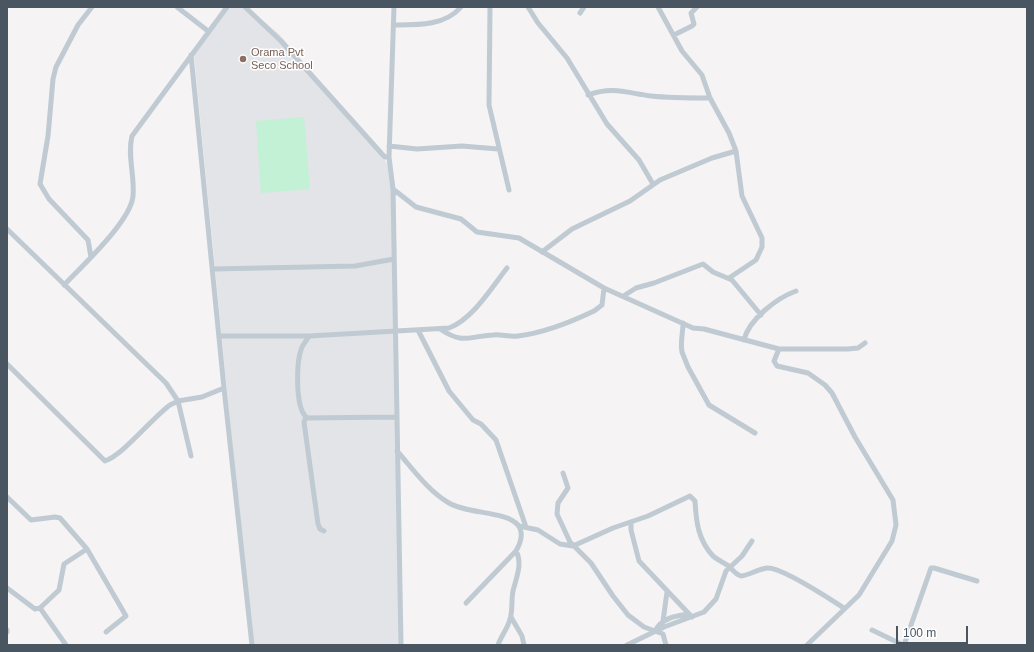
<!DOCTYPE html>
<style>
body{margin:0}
#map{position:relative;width:1034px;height:652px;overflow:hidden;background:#f5f3f3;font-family:Arial,sans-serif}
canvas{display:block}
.frame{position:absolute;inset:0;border:8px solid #495561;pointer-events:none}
.scale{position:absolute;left:896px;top:626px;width:72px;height:18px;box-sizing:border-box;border:2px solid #495561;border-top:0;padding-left:5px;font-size:12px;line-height:14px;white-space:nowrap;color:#495561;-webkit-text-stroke:3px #fff;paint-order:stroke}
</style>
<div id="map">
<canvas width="1034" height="652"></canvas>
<div class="frame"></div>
<div class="scale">100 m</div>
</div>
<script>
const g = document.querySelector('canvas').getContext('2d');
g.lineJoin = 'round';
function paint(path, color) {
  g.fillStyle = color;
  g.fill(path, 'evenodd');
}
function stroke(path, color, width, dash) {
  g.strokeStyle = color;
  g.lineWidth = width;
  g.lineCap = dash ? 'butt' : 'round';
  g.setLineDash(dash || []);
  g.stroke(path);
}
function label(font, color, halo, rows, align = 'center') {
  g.font = font + ' Arial,sans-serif';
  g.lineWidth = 3;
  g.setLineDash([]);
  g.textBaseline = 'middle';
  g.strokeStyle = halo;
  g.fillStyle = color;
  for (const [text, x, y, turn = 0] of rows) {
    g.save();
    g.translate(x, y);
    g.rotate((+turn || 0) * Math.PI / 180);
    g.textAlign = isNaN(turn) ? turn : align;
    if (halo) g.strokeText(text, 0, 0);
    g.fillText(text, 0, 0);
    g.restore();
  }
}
const airport = new Path2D(`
 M229 7H246L279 34 383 157 393 173 402 645H254L237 493 194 55Z`);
const green = new Path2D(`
 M304 117 310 189 261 193 256 121Z`);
const minor = new Path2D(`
 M177 7 208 31
 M245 7 281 41 382 154 385 157H389
 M394 7 389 157 393 189 401 645
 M490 7 489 105 509 190
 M528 7 538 23 567 58 607 124 639 160 653 184
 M658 7 682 51 702 75 710 98 729 133 736 151 742 196 762 238V247L756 260 729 278
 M580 13 584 7
 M394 25C417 25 445 26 461 7
 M674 35 692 26 694 24 691 13 697 7
 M191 55 224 388 252 645
 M588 95C613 86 627 93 651 96 670 98 691 98 710 98
 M389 146 417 149 462 146 498 149
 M393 189 416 207 461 219 477 232 519 238 604 288 693 328 704 329 779 349H848L858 348 865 343
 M7 229 166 383 178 401 191 456
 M542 252 572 229 630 201 660 180 712 158 736 151
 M91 257 88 240 49 199 40 184 48 136 53 79 56 67 78 25 92 7
 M213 269 355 266 394 259
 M64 285C82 266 131 221 133 196 135 176 127 155 132 136L227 7
 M625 295 636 288 654 283 703 264 713 272 732 280 761 315
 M683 323C683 334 680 342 682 352L688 367 709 405 755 433
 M440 329C464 345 468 336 493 335 501 334 509 337 518 336 543 333 571 322 594 311L602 305 604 288
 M418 330 449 391 473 420 481 424 496 440 526 527
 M220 336H309L449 328C473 319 492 287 507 268
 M309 336C307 340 304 343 302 347 296 361 295 406 306 417L304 422 318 524 320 529 324 531
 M744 340C749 319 777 298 796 291
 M779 349 774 361 777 366 808 373 825 385 832 393 855 437 893 500 896 525 892 541 859 595 807 645
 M7 364 105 461C124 454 151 419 170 405L178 401 202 397 224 388
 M306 418 396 417
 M397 451C413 469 428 491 449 503 467 514 506 511 518 525 524 533 520 544 516 551L466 603
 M563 473 568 488 558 503 557 514 570 542 591 563 613 596 628 615 644 627 663 634 666 645
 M7 497 31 520 55 517 60 518 87 549 126 616 106 632
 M631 522V530L639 561 692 617
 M519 526 538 530 560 544 573 546 613 528 648 516 690 496 695 501C696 521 698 540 713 556 718 560 724 563 729 566 733 570 735 574 741 576 750 575 758 569 767 568 782 567 830 599 844 608
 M7 588 35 609 40 608
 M511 617 522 636 524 645
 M663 621 667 592
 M7 630V632
 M872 630 903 645
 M655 631C662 618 675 616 688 614
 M66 645 40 608 59 590 64 564 87 549
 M498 645C501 636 508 628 510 619 513 610 511 601 513 591 516 578 523 564 516 551
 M627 645 664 627 704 612 716 599 726 571 742 556 752 541
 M904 645 931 568H934L977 581`);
const markers = [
 [243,59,4,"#8d6e63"]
];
const educationNames = [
 ["Orama Pvt",251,53],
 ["Seco School",251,66]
];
paint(airport, '#e2e4e7');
paint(green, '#c2f1d5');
stroke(minor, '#c0cad2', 5);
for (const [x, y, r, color] of markers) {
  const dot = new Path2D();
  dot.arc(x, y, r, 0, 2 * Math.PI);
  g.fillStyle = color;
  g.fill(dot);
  stroke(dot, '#fff', 1.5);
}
label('11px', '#785e54', '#fff', educationNames, 'left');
</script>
